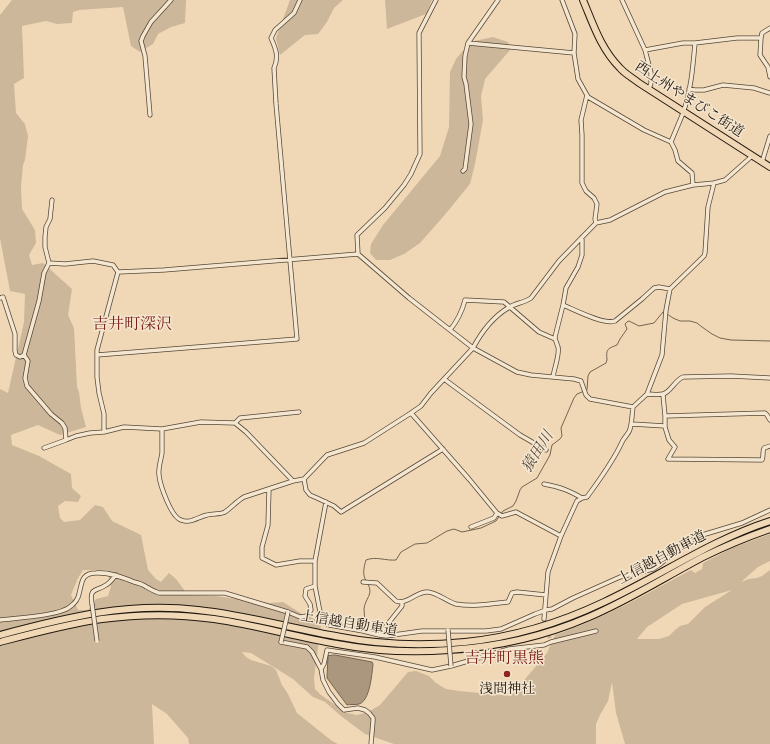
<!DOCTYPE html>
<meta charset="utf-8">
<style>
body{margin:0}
canvas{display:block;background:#f0d8b6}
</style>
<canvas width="770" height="744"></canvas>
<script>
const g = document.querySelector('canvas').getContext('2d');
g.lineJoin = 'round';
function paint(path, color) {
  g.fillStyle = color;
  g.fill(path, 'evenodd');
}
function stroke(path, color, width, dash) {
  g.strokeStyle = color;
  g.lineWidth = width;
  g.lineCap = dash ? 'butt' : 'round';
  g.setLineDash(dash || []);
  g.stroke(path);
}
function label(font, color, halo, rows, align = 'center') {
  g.font = font + ' "Gentium Book Plus","Noto Serif JP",serif';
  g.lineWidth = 3;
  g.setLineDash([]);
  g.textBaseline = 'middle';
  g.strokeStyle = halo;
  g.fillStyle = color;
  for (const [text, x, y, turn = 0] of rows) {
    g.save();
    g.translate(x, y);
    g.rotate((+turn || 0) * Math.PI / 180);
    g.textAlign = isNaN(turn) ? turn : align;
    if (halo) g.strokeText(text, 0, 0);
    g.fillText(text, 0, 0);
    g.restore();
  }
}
const green = new Path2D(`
 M12 0H186L185 23 171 27 158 34 153 44 140 52 131 46 123 7 79 10 73 12 72 23 57 24 46 21 22 26 24 78 14 84 16 113 25 124 28 136 25 160 23 165 21 186 22 209 35 230 36 243 29 255 32 265 43 263 72 289 68 315 74 328 77 387 79 392 81 408 86 427 60 435 38 425 11 435 12 445 39 456 71 474 72 488 81 496 78 502 65 501 58 506 60 518 64 522 80 520 95 505 103 507 112 521 141 535 148 570 156 579 161 582 169 573 176 579 188 595 216 596 258 602 270 603 283 602 302 614 315 619 321 625 314 678 315 689 321 695 347 713 357 715 368 712 380 705 408 672 416 671 429 676 436 683 446 689 459 691 511 696 547 653 555 635C603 619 646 594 691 570L695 573 702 569 703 563 732 548 770 534V561L758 567 741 582 749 579 757 578 762 576 770 570V744H625L616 713 612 682 608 701 600 715 596 724V744H394L365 734 341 716 325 702 313 697 293 679 251 653 242 652 246 657 251 660 271 666 276 670 282 685 288 694 297 713 332 741 338 744H189L188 738 167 714 152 704 154 744H0V389L8 393 24 322 25 294 10 291 0 238V15ZM83 570H107L111 586 108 596 96 599 88 610H78L71 595 78 578ZM732 590 705 607 688 624 680 626 675 630 669 636 659 639H637L647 627 682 604Z
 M290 0H343L334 8 327 22 318 34 305 35 280 55 276 38Z
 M385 0H432L426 14 387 29Z
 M493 37 508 42 510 50 485 79 481 96 483 120 475 164 470 184 443 217 420 243 404 254 390 260H376L370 253 371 244 383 225 440 156 449 127 450 72 456 59 470 42Z`);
const water = new Path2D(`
 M335 655 372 662 373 664C372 673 370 701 359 704 356 705 350 704 347 705L327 678 328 656Z`);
const stream = new Path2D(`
 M667 314 673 318 680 321H690L697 323 702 327 712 334 720 338 731 340 770 341
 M366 581C362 574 364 567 366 560 376 556 386 561 396 560L401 552 415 544 427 543 447 531 454 529 462 532 467 531 481 528 496 521 503 511 513 506 516 501 520 490 522 487 537 478 550 455 552 445 560 439 562 436 561 428 574 398 577 394 587 390 588 376 590 372 606 363 607 360C606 349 607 349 617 345L620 339 627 329 625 324 627 322 629 321 639 326 654 323 663 312H664
 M366 629C366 623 364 616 364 609 365 598 374 595 368 584`);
const streetTunnel = new Path2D(`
 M544 619 551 642`);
const street = new Path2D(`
 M562 0 575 34 574 53 578 79 588 97 644 130 671 142 675 150 678 161 692 173 693 185
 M622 0 645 50 651 73V83L649 89
 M770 28 762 33 761 38 760 55 768 67 770 77
 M468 43 574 53
 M645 50 683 43H695L737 38H761
 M689 89 695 90H704L723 85 754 88 770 93
 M587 95 581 120 582 135V183L586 191 594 198 597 204 595 219 596 223
 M150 115 145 56 141 41 143 36 151 22 171 0
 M671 142C675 132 679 123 683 113 691 91 693 66 695 43
 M762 162 770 136
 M463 171 465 169 471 124 466 84 464 77 465 56 468 43 498 0
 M52 200 50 219 46 227 45 237V247L49 263 44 273 39 301 24 355 28 361 25 378 27 386 51 414 62 423 65 428 66 440 76 436 90 433 104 432 124 427 162 429 201 422 235 423 246 432 293 481
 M358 254 357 235 385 208 404 185 411 174 420 154 419 33 436 0
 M49 263 65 264 93 261 113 265 118 272 97 350V377L99 393 104 414V432
 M118 272 164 270 358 254 409 298 473 348 517 372 531 375 574 379 581 381 586 395 590 399 633 407
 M0 298 3 297 15 334V351L16 355 20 357 24 355
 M563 305C575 310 604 325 615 321L642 299 654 288 659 287 670 289
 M450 330C458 320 462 312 465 300L504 302 539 332 555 339
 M97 355 297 339 276 104 274 68C279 57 276 49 271 38L275 30 294 13 300 0
 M553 377C554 369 560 354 558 347 557 343 555 341 555 337L563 305 566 288 578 267 582 255V237
 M444 379 520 435 546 450
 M647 394C652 394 658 395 663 394 670 393 675 380 683 377L731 376 770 378
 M663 395 665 416V427L669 440 675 447 668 459 762 460C764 456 762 452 764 448L770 446
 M411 413 469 479 497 513 502 516 516 512 561 536
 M665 416 765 413 767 415 770 420
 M235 423 240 418 299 412
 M632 424 665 426
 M162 429C162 437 162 445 162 453 161 460 158 468 159 475 160 485 171 517 181 520 190 524 198 517 207 515 213 513 219 515 225 512 232 507 237 501 244 497L293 481 304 479 327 455 364 443 411 413 421 406 431 393 473 348C481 333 493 317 508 308 515 303 524 303 531 298L559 261 596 223 610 220 665 192 693 185 714 183 725 180 752 156
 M44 448 66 440
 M304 479 306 490 310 495 317 498 334 506 341 512 443 449
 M544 484C560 487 568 490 582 498
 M269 489 268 525 262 547V558L276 565 300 561H315
 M326 502 315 561V586L322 622 329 625 363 631 379 635 386 636 422 631H486L501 629 535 614 546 610 552 609 573 598 620 577 653 569 659 565 679 548 699 536 742 523 770 510
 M471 527 494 518 497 513
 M363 582 377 583 396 601C408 605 416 591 428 592 438 593 446 601 456 604 473 607 491 604 508 602L512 593 517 592 546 595
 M92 604C89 587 96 592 106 585 110 583 113 578 116 575
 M544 619 548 572 561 536 577 501 582 498 587 497C600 479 613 462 622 442 624 437 629 434 630 429 632 422 632 415 633 407L647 394 662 355 666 310 670 289 704 256 705 253 708 207 714 183
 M0 620C15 618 61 616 71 606 75 603 78 599 79 594 82 583 81 573 96 573 109 572 122 577 134 582 138 583 142 584 145 586 150 589 153 591 159 593H225L288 612 300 617 307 616 311 610 310 604 305 596 306 589 315 586
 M379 635 402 606V602
 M281 642 307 647 312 652 321 669 323 680 329 692 338 704 344 710 358 708 365 710 369 713 373 718V721L371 744
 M321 669 324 664 327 650 375 657 432 670 451 666 509 649 544 645 551 642 596 631`);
const highway = new Path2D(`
 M583 0C593 24 601 49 620 68 625 74 633 78 639 83L770 167
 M0 635C67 617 128 602 198 610 247 615 293 629 341 637 382 645 423 646 465 642 513 637 560 623 604 602 660 576 711 540 770 521
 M0 642C34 633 67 624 102 619 139 614 178 614 214 619 256 625 296 637 337 644 374 651 411 653 449 650 497 647 545 636 589 617 629 600 665 577 703 557 725 546 747 537 770 529`);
const streetBridge = new Path2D(`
 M92 604 97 641
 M448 630 451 666
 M281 642 288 612`);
const markers = [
 [507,674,4,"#8f2418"]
];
const streetNames = [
 ["西上州やまびこ街道",689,100,33],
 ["上信越自動車道",662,558,-28],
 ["上信越自動車道",349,624,9]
];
const poiNames = [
 ["浅間神社",507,689]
];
const waterNames = [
 ["猿田川",538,452,-58]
];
const quarterNames = [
 ["吉井町深沢",132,325],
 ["吉井町黒熊",504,659]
];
paint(green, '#cdb79a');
paint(water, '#aa977d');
stroke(water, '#736451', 1);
stroke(stream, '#736451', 1);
stroke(streetTunnel, '#c7b295', 3.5, [3.5, 2]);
stroke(street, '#554839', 5);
stroke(highway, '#21180f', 8);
stroke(street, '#f5e6d0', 3.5);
stroke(highway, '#f0d8b6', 6);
stroke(streetBridge, '#554839', 5, []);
stroke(streetBridge, '#f5e6d0', 3.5);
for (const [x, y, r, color] of markers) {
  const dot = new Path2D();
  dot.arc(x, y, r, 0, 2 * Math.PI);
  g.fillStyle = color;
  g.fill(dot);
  stroke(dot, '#f5e6d0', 1.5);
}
label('14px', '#21180f', '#f5e6d0', streetNames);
label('14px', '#21180f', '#f5e6d0', poiNames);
label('italic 15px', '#584b3b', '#f5e6d0', waterNames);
label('16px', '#7a1f14', '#f5e6d0', quarterNames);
</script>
